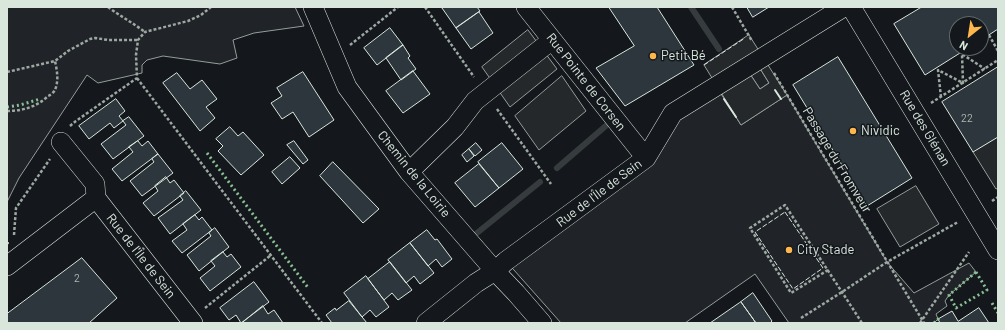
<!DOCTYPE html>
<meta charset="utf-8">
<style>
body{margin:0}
#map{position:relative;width:1005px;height:330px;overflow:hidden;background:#14181c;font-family:Barlow,sans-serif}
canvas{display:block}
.frame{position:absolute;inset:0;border:8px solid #d8e6dc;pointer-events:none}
.north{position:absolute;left:949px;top:16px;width:40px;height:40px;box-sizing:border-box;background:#14181c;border:1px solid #626a69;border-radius:50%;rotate:210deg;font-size:11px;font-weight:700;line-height:16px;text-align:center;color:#d8e6dc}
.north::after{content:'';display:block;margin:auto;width:14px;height:18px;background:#ffb74d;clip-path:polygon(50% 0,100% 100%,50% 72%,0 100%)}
</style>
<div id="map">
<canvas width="1005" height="330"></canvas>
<div class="frame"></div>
<div class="north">N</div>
</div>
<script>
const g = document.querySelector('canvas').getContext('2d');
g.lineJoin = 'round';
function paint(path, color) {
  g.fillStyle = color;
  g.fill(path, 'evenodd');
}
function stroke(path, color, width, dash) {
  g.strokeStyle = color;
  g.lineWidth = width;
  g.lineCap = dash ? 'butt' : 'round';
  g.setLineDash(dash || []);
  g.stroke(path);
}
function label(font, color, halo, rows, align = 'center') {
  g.font = font + ' Barlow,sans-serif';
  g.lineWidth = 3;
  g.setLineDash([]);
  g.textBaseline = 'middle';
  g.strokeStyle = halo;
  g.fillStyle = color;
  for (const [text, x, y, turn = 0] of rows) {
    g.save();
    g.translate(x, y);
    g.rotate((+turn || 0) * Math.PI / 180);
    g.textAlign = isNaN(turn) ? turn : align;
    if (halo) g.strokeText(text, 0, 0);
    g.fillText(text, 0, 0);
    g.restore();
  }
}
const green = new Path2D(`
 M7 7H295L304 26 254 33 233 40 237 58 220 64 163 56 147 60 142 65V73L98 83 87 75 19 178 7 202Z
 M756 62 769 83 760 89 746 68Z
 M716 86 741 125 787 95 887 262 914 293 969 263 976 272 949 295 945 301 947 306 936 314 938 319 934 323H789L755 274 685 323H561L506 261 646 158 673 113Z`);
const parking = new Path2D(`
 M528 30 557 69 510 107 482 67Z
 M749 35 787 95 741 125 704 65ZM756 62 769 83 760 89 746 68Z
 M562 76 586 111 539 150 515 116Z
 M998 137V188L996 189 973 152Z
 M916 186 939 224 900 247 877 209Z`);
const stream = new Path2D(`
 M691 7 719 49
 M557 168 608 124
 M477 233 540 182`);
const building = new Path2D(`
 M443 7H477L480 11 456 28 442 8Z
 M609 7H657L694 65 625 106 596 68 634 46Z
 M747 7H769L753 17Z
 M922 7H998V29L981 40V24H957V48H968L925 75 894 24Z
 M479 12 493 33 471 49 456 28Z
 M390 28 403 45 377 65 364 48Z
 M403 45 410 56 408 58 416 69 401 80 386 58Z
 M838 57 912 178 867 206 793 85Z
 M998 67V137L973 152 942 102Z
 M413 71 430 94 403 113 386 91Z
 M303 72 334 120 309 137 293 112 282 119 271 103 282 96 277 88Z
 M177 73 190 89 202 80 217 99 206 107 215 118 200 131 163 83Z
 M116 99 125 111 119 116 123 121 114 128 110 123 89 139 79 126Z
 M129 117 144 136 113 159 101 144 126 125 123 121Z
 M230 127 238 136 243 132 264 155 241 175 218 151 223 146 216 139Z
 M138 141 142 146 148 141 158 154 122 181 112 169 133 152 129 147Z
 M294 141 308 160 303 164 287 145Z
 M476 143 482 150 475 156 469 149Z
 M502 143 523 169 499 188 478 162Z
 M469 149 474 156 467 162 462 155Z
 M158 154 173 173 142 196 130 181 154 162 152 159Z
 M290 157 300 168 282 184 272 172Z
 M333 162 379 209 363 223 320 176Z
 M479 164 499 188 475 207 455 183Z
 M166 177 170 183 174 180 184 193 154 216 143 203 158 191 155 186Z
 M186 191 201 210 170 234 158 218 183 200 180 196Z
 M195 215 199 220 202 217 212 230 182 253 172 241 187 230 183 224Z
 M215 228 229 247 199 271 187 255 211 236 209 233Z
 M427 230 435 240 437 239 452 259 442 267 436 259 428 266 410 243Z
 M410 243 434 273 420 284 414 276 406 283 388 260Z
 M223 252 227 257 231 254 241 267 210 291 200 278 215 266 211 261Z
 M82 258 117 298 89 323H7V314Z
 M390 262 412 290 398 300 392 293 384 300 368 279Z
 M366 276 389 307 376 317 370 310 362 317 344 293Z
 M254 282 269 302 241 323 236 315 229 320 220 308Z
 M753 293 772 321 770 323H756L741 302Z
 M349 301 367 323H332L326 315 335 308 336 310Z
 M741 302 756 323H710L739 303Z
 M263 306 268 314 274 310 283 323H242Z
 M979 308 989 323H940L938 319 952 311 958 321Z`);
const path = new Path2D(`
 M108 7C120 16 133 23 145 32
 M425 7 474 77
 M732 7 752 41
 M989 35 998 51
 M350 45 398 7
 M7 72 55 61 68 51 90 39 95 38 108 40H138
 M774 73 924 323
 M137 78 322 323
 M941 97 938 70 963 83 962 54 985 69
 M931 103 998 60
 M497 109 551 184
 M7 111C22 111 37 107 48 96 51 95 54 92 55 90 59 80 57 71 55 61
 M70 126 76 121 137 78 136 55 138 40 145 32 188 21 201 15 211 7
 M992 201 998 197
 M14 235 16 208 50 159
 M828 270 791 293 750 228 785 205C811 245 837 284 862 323
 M205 308 271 255
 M801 318 842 292 887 262 958 222
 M920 323 969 252`);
const street = new Path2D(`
 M313 7 347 87 409 172 495 271 516 293 542 323
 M526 7 646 158
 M851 7 998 250
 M61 142 95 184 96 198
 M409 172 455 127 475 101 552 40
 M7 266 96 198 193 323
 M426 323 476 283 495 271 506 261 646 158 673 113 844 7`);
const hedge = new Path2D(`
 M7 107 20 105 40 99
 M207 153 309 289
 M976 272 987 290 956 308 949 295Z
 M992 303 998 313
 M934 323 938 319 939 322`);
const fence = new Path2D(`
 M704 65 745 38
 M785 212 823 268 793 289 755 232Z`);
const wall = new Path2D(`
 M775 90 781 99
 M724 99 736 117
 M7 244 8 243`);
const markers = [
 [653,56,4,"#ffb74d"],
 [853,131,4,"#ffb74d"],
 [789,250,4,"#ffb74d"]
];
const numberNames = [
 ["22",967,118],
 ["2",77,278]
];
const poiNames = [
 ["Petit Bé",661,56],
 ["Nividic",861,131],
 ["City Stade",797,250]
];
const streetNames = [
 ["Rue Pointe de Corsen",586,82,52],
 ["Rue des Glénan",925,128,59],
 ["Passage du Fromveur",837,160,59],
 ["Chemin de la Loirie",414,174,51],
 ["Rue de l'Île de Sein",599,193,-37],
 ["Rue de l'Île de Sein",141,256,52]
];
paint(green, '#202428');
stroke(green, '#939e99', 1);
paint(parking, '#24282b');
stroke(parking, '#939e99', 1);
stroke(stream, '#363b3e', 6);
paint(building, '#2c363c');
stroke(building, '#d8e6dc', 1);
stroke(street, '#d8e6dc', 20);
stroke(path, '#9da8a2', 2.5, [3, 2]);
stroke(street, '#14181c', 19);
stroke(hedge, '#8ac095', 3, [2, 3]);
stroke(fence, '#d8e6dc', 1, [5, 2]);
stroke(wall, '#d8e6dc', 2);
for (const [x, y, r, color] of markers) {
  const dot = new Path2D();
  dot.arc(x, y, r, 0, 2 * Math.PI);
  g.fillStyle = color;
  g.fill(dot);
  stroke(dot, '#14181c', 1.5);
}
label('11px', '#adbab4', null, numberNames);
label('13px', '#d8e6dc', '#14181c', poiNames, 'left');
label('13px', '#d8e6dc', '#14181c', streetNames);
</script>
